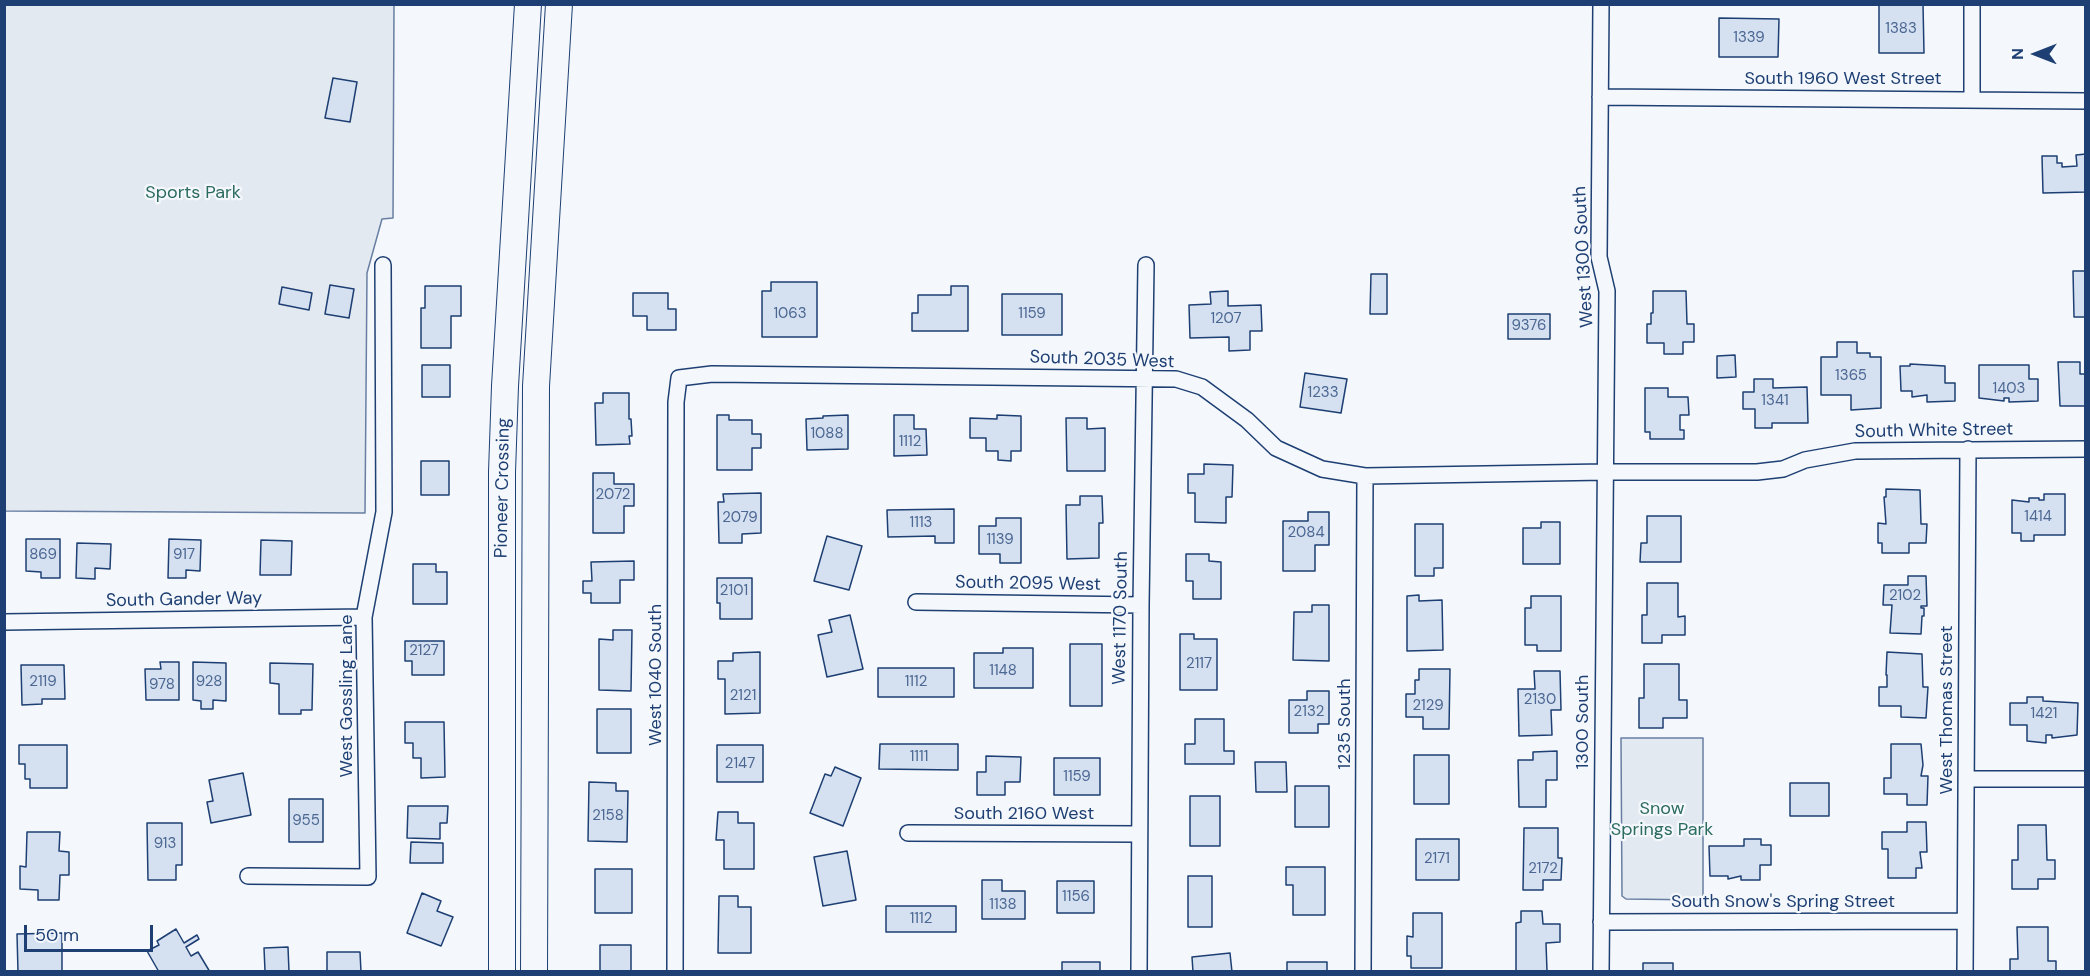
<!DOCTYPE html>
<style>
body{margin:0}
#map{position:relative;width:2090px;height:976px;overflow:hidden;background:#f4f7fb;font-family:"DM Sans",sans-serif}
canvas{display:block}
.frame{position:absolute;inset:0;border:6px solid #1d3f73;pointer-events:none}
.north{position:absolute;left:2006px;top:24px;width:60px;height:60px;-webkit-text-stroke:4px #f4f7fb;paint-order:stroke;rotate:270deg;font-size:16px;font-weight:700;line-height:24px;text-align:center;color:#1d3f73}
.north::after{content:'';display:block;margin:auto;width:21px;height:27px;background:#1d3f73;clip-path:polygon(50% 0,100% 100%,50% 72%,0 100%)}
.scale{position:absolute;left:24px;top:925px;width:129px;height:27px;box-sizing:border-box;border:3px solid #1d3f73;border-top:0;padding-left:8px;font-size:18px;line-height:21px;white-space:nowrap;color:#1d3f73;-webkit-text-stroke:4px #f4f7fb;paint-order:stroke}
</style>
<div id="map">
<canvas width="2090" height="976"></canvas>
<div class="frame"></div>
<div class="north">N</div>
<div class="scale">50 m</div>
</div>
<script>
const g = document.querySelector('canvas').getContext('2d');
g.lineJoin = 'round';
function paint(path, color) {
  g.fillStyle = color;
  g.fill(path, 'evenodd');
}
function stroke(path, color, width, dash) {
  g.strokeStyle = color;
  g.lineWidth = width;
  g.lineCap = dash ? 'butt' : 'round';
  g.setLineDash(dash || []);
  g.stroke(path);
}
function label(font, color, halo, rows, align = 'center') {
  g.font = font + ' "DM Sans",sans-serif';
  g.lineWidth = 4.5;
  g.setLineDash([]);
  g.textBaseline = 'middle';
  g.strokeStyle = halo;
  g.fillStyle = color;
  for (const [text, x, y, turn = 0] of rows) {
    g.save();
    g.translate(x, y);
    g.rotate((+turn || 0) * Math.PI / 180);
    g.textAlign = isNaN(turn) ? turn : align;
    if (halo) g.strokeText(text, 0, 0);
    g.fillText(text, 0, 0);
    g.restore();
  }
}
const green = new Path2D(`
 M4 5H394L393 218 382 219 367 273 365 513 5 511Z
 M1621 738H1703V900L1626 899 1622 896Z`);
const building = new Path2D(`
 M1923 4 1924 53H1879V5Z
 M1719 18 1779 19 1778 57H1719Z
 M333 78 357 82 350 122 325 118Z
 M2086 154V192L2043 193 2042 156H2057V163H2062V167L2077 166 2076 155Z
 M2073 271H2086V317H2074Z
 M1371 274H1387V314H1370Z
 M771 282H817V337H762V291H771Z
 M330 285 354 289 349 318 325 314Z
 M425 286H461V316H451V348H421V308H425Z
 M951 286H968V331H912V313H918V295H951Z
 M282 287 312 293 309 310 279 304Z
 M1228 291V306L1261 305 1262 331H1250V350L1229 351V337L1190 338 1189 305 1211 304 1210 292Z
 M1653 291H1686L1687 324H1694V342H1683V354H1664V343H1647V324H1651V313H1653Z
 M633 293H668V309H676V330H647V316H633Z
 M1002 294H1062V335H1002Z
 M1508 314H1550V339H1508Z
 M1837 342H1857V353H1870V357H1881V408L1851 410V395H1821V357H1837Z
 M1735 355 1736 377 1717 378V356Z
 M2058 362H2080V374H2086V406H2060Z
 M1910 364 1945 366V383H1955V401L1927 402V395L1912 397V391H1901L1900 366H1910Z
 M422 365H450V397H422Z
 M1979 365H2029V379H2038V401L2009 402V398H2004V401L1979 398Z
 M1305 373 1347 379 1341 413 1300 407Z
 M1754 379H1773V388L1807 387 1808 423H1772V428H1755V409H1743V392H1754Z
 M1645 388H1668V397H1688L1689 415H1680V430H1684V439H1650V432H1645Z
 M603 393H629V419H631L632 436H629L630 444 596 445 595 403H603Z
 M717 415H729V420H752V434H761V448H752V470H717Z
 M848 415V449L807 450 806 419 823 418V416Z
 M894 415H914V429H926L927 455 894 456Z
 M997 415 1021 416V451H1011V461L998 460V451H986V438H970V418L997 419Z
 M1066 418H1087V429L1105 428V471H1067Z
 M421 461H449V495H421Z
 M1204 464 1233 465 1232 497H1226V523L1195 522V493H1188V474H1204Z
 M593 473H614V484H634V506H624V533H593Z
 M1886 489 1920 490 1921 524H1927L1926 543H1909V553H1882V543H1878V523L1886 524 1884 497H1886Z
 M761 493V533L742 534V543H719L718 502H724L723 494Z
 M2044 494H2065V535H2034V541H2021V533H2012V500L2029 502V498H2039V500H2044Z
 M1080 496H1102L1103 523H1099V558L1067 559 1066 505H1080Z
 M954 509V543H935V536L888 537 887 510Z
 M1308 512H1329V545H1315V571H1283V521H1308Z
 M1647 516H1681V562H1640L1641 543H1647Z
 M996 518H1021V563H1000V554H979V526H996Z
 M1541 522H1560V564H1523V528H1541Z
 M1415 524H1443V568H1434V576H1415Z
 M827 536 862 546 849 590 814 581Z
 M26 539H60V578H41V572L26 571Z
 M169 539 201 540 200 571 186 570V578H168Z
 M261 540 292 541 291 575H260Z
 M77 543 111 544 110 569 95 568V579L76 578Z
 M1186 554H1209V561L1221 562V599H1193V581H1186Z
 M634 561V580H620V603H591V593H583V581H592L591 562Z
 M413 564H436V572H447V604H413Z
 M1908 576H1926L1927 606H1921V608H1924V616H1922L1921 634 1890 633 1892 605H1883L1884 585H1908Z
 M717 578H752V619H720V603H717Z
 M1647 583H1678V617L1685 616V635H1662V643H1642V615H1647Z
 M1419 595V601L1442 600 1443 650 1407 651V596Z
 M1531 596H1561V651H1537V645H1525V608H1531Z
 M1312 605H1329V661L1293 660 1294 612H1312Z
 M850 615 863 669 827 677 818 635 832 632 829 620Z
 M613 630H632L631 691 599 690V639L613 640Z
 M1180 634H1194V639H1217V690H1180Z
 M405 641H444V675H412V661H405Z
 M1070 644H1102V706H1070Z
 M1003 648H1033V688H974V653H1003Z
 M760 652V713L725 714V679H718V661H733V653Z
 M1887 652 1922 654 1923 687H1928L1926 718 1901 717V706H1879V687H1887V675H1886Z
 M160 662H179V700H146L145 669H161Z
 M193 662 226 663V701L213 700V709H201V701L193 700Z
 M270 663 313 664 312 710H301V714H279V684L270 683Z
 M1644 664H1679V700H1687V718H1663V728H1639V698H1644Z
 M21 665H64L65 699H42V704L22 705Z
 M878 668H954V697H878Z
 M1419 669H1450L1449 729H1423V717H1406V694H1415V680H1419Z
 M1534 671H1560L1561 710H1551L1552 735 1519 736 1518 689H1535Z
 M1307 691H1329V724H1318V733H1289V700H1307Z
 M2027 697H2043V701L2078 703 2077 735 2052 738V735H2046V743L2027 741V725H2010V703H2027Z
 M597 709H631V753H597Z
 M1195 719H1224V751H1234V764H1185V744H1195Z
 M405 722H444L445 777 421 778V758H413V743H405Z
 M880 744H958V770L879 769Z
 M1891 744H1921L1923 765 1921 776H1928L1927 805H1907V794H1884V778H1891Z
 M19 745H67V788H30V779H25V764H19Z
 M717 745H763V782H717Z
 M1557 751V780H1546V807H1519L1518 760H1533V752Z
 M1414 755H1449V804H1414Z
 M986 756 1021 757 1020 782H1005V795H977V772H986Z
 M1054 758H1100V795H1054Z
 M1255 762H1286L1287 792H1256Z
 M835 767 861 778 843 826 810 813 825 774 831 776Z
 M243 773 251 815 211 823 207 802 213 801 209 780Z
 M589 782 616 783V791H628L627 842 588 841Z
 M1790 783H1829V816H1790Z
 M1295 786H1329V827H1295Z
 M1190 796H1220V846H1190Z
 M289 799H323V842H289Z
 M408 806H448L447 823H440V839L407 838Z
 M718 812H738V823H754V869H724V840H716Z
 M1907 822H1926L1927 852H1920L1922 868H1916V878H1888V849H1882V832H1907Z
 M147 823H182V865H176V880H148Z
 M2018 825H2046L2047 860H2055V879H2038V889H2012V860H2018Z
 M1524 828H1558V858H1562L1561 880H1543V890H1523Z
 M27 832H60L59 851 69 852V875H60L59 900H38V890L20 889V866L26 867Z
 M1416 839H1459V880H1416Z
 M1744 839H1761V845H1771V865H1760V880H1741V876L1728 879V876H1710L1709 846H1744Z
 M411 842 443 843V863H410Z
 M847 851 856 900 823 906 814 857Z
 M1286 867H1325V915H1293V885H1286Z
 M595 869H632V913H595Z
 M1188 876H1212V927H1188Z
 M982 880H1002V891H1025V919H982Z
 M1057 881H1094V913H1057Z
 M422 893 441 901 437 911 453 917 441 946 407 933Z
 M719 896H738V907H751V953H718Z
 M886 906H956V932H886Z
 M1521 911H1542L1543 924H1560V942L1546 943 1547 971H1516V923L1521 922Z
 M1413 913H1442V968H1411V956H1407V936L1413 937Z
 M2017 927H2048V961H2056V972H2010V959H2018Z
 M176 929 184 943 197 935 199 939 186 947 191 956 198 952 210 972H159L147 951 159 945 157 941Z
 M62 933V972H18L17 934Z
 M600 945H631V972H600Z
 M288 947 289 972H260L265 971 264 948Z
 M327 952H360L361 972H327Z
 M1230 953 1232 972H1193L1192 957Z
 M1062 962H1100V972H1062Z
 M1287 962H1327V972H1287Z
 M1643 963H1673V972H1643Z`);
const minor = new Path2D(`
 M1972 4V100
 M1600 97 2086 101
 M916 602 1141 605
 M4 622 364 617
 M1966 779H2086
 M908 833 1139 834
 M248 876 368 877 364 617 384 512 383 265
 M1601 922 1965 921
 M675 972 676 402 679 378 712 374 1176 379 1202 387 1247 420 1276 448 1322 469 1365 476 1605 472H1757L1783 469 1805 460 1855 451 2086 449
 M1139 972 1141 605 1146 265
 M1363 972 1365 476
 M1601 972 1607 291 1599 257 1601 4
 M1965 972 1968 449`);
const trunk = new Path2D(`
 M502 972V472L505 386 528 4
 M534 972 536 386 559 4`);
const numberNames = [
 ["1383",1901,29],
 ["1339",1749,38],
 ["1063",790,314],
 ["1159",1032,314],
 ["1207",1226,319],
 ["9376",1529,326],
 ["1365",1851,376],
 ["1403",2009,389],
 ["1233",1323,393],
 ["1341",1775,401],
 ["1088",827,434],
 ["1112",910,442],
 ["2072",613,495],
 ["1414",2038,517],
 ["2079",740,518],
 ["1113",921,523],
 ["2084",1306,533],
 ["1139",1000,540],
 ["869",43,555],
 ["917",184,555],
 ["2101",734,591],
 ["2102",1905,596],
 ["2127",424,651],
 ["2117",1199,664],
 ["1148",1003,671],
 ["2119",43,682],
 ["928",209,682],
 ["1112",916,682],
 ["978",162,685],
 ["2121",743,696],
 ["2130",1540,700],
 ["2129",1428,706],
 ["2132",1309,712],
 ["1421",2044,714],
 ["1111",919,757],
 ["2147",740,764],
 ["1159",1077,777],
 ["2158",608,816],
 ["955",306,821],
 ["913",165,844],
 ["2171",1437,859],
 ["2172",1543,869],
 ["1156",1076,897],
 ["1138",1003,905],
 ["1112",921,919]
];
const streetNames = [
 ["South 1960 West Street",1843,79],
 ["West 1300 South",1584,257,-93],
 ["South 2035 West",1102,360,2],
 ["South White Street",1934,431,-1],
 ["Pioneer Crossing",503,488,-89],
 ["South 2095 West",1028,584,1],
 ["South Gander Way",184,600,-1],
 ["West 1170 South",1121,618,-89],
 ["West 1040 South",656,675,-90],
 ["West Gossling Lane",347,696,-90],
 ["West Thomas Street",1947,710,-90],
 ["1300 South",1583,722,-90],
 ["1235 South",1345,724,-90],
 ["South 2160 West",1024,814],
 ["South Snow's Spring Street",1783,902]
];
const parkNames = [
 ["Sports Park",193,193],
 ["Snow",1662,809],
 ["Springs Park",1662,830]
];
paint(green, '#e3e9f0');
stroke(green, '#687fa3', 1.5);
paint(building, '#d5e0f0');
stroke(building, '#1d3f73', 1.5);
stroke(minor, '#1d3f73', 18);
stroke(trunk, '#1d3f73', 28);
stroke(minor, '#f4f7fb', 15);
stroke(trunk, '#f4f7fb', 26);
label('15px', '#4b6792', null, numberNames);
label('18px', '#1d3f73', '#f4f7fb', streetNames);
label('18px', '#2c6c60', '#f4f7fb', parkNames);
</script>
